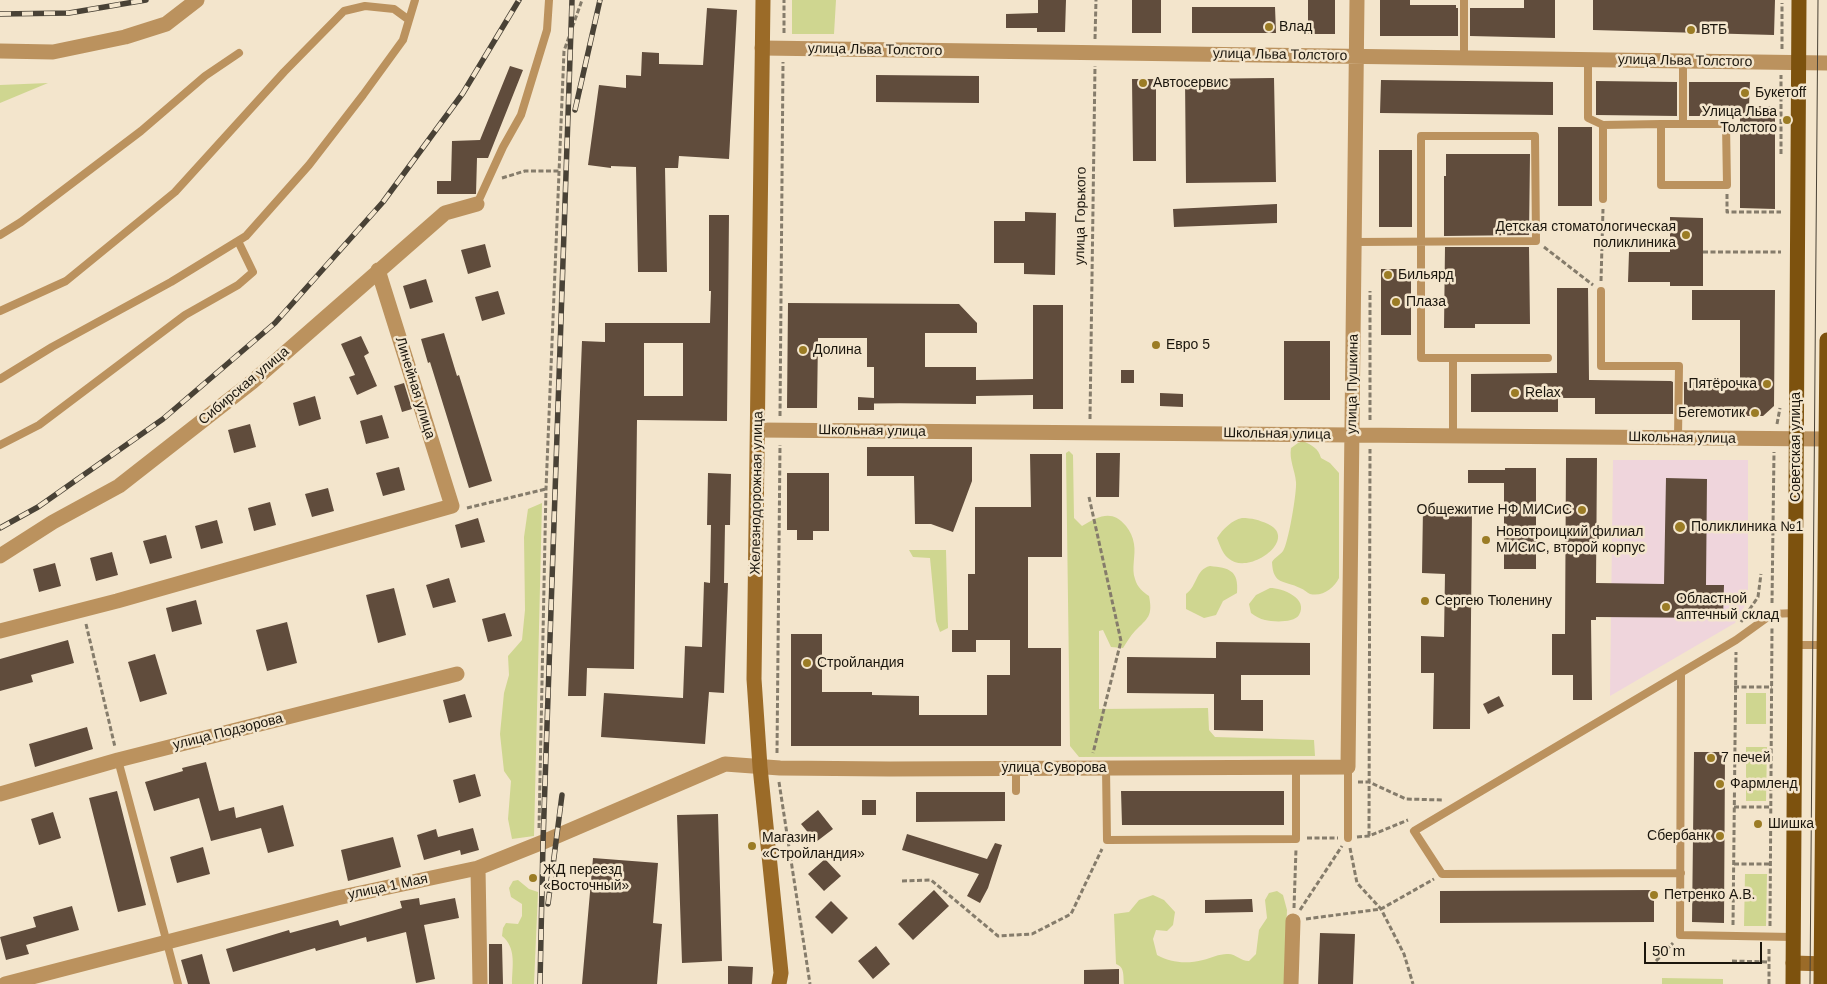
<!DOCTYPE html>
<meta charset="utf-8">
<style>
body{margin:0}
#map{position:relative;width:1827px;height:984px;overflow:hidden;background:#f3e5cc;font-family:Arial,sans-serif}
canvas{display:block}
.scale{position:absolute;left:1644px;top:942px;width:118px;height:22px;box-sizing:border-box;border:2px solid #1b160d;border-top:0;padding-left:6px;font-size:15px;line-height:18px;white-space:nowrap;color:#1b160d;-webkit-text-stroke:4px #f3e5cc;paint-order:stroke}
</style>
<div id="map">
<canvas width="1827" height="984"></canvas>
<div class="scale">50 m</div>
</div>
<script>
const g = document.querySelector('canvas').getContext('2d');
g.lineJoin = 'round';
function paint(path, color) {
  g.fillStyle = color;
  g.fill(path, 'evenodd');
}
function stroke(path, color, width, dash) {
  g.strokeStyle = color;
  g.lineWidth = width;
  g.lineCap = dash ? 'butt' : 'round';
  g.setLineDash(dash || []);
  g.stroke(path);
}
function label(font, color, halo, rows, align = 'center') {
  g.font = font + ' Arial,sans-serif';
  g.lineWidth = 5;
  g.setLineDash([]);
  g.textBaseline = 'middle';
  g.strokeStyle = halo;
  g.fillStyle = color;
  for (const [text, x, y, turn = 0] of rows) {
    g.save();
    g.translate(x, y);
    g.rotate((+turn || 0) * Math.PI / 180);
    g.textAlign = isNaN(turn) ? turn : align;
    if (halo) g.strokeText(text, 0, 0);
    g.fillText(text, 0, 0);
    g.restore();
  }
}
const medical = new Path2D(`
 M1613 460H1748V600L1735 623 1610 696Z`);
const green = new Path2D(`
 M792 0H836L834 34H792Z
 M48 83 0 103V85Z
 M1303 441C1313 446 1318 448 1321 458L1330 463 1339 473V578C1334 588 1323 597 1310 594 1307 593 1304 589 1300 588 1285 580 1273 586 1272 562 1275 557 1280 555 1283 551 1288 545 1297 492 1296 482 1295 470 1289 460 1291 448L1298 443Z
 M1069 451 1073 455 1074 518 1082 526C1099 516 1112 509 1126 526 1130 531 1133 537 1134 544 1136 555 1131 569 1135 579 1137 587 1143 592 1149 596 1153 616 1148 618 1135 631 1130 636 1127 642 1123 648L1111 647 1103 630 1099 631V709L1208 708 1209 730 1215 737 1314 740 1315 756 1079 757 1070 746 1066 453Z
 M542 503 534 836 512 839 508 819 511 781 504 771 500 734 504 693 509 675 508 656 522 640 525 610 524 537 528 509Z
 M1242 518C1252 518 1259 520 1268 524 1300 539 1248 577 1228 558 1222 553 1220 545 1217 538 1223 529 1232 520 1242 518Z
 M909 550H946L948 628 940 632 936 621 930 558 913 557Z
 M1210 566C1229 568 1239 570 1237 593L1223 601 1216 615 1204 618 1186 609V594C1198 585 1195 570 1210 566Z
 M1270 588C1282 588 1309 598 1299 615 1294 623 1273 622 1265 620 1260 619 1255 616 1251 613L1249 604 1256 595Z
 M1746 693H1766V724H1746Z
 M1746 747H1767L1766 801H1746Z
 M1745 874H1767L1766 926H1744Z
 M518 880 529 889 538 892 534 984H512C512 967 517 948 502 936L503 928 506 923 518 924 522 916V904L511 897 509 888 513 881Z
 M1277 891 1283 895 1287 910 1284 984H1124C1123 976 1125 967 1116 964L1114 914 1129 912 1139 900 1153 895 1164 900 1175 912 1173 925 1167 931 1156 930 1153 939 1157 955C1171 963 1187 964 1203 960 1211 958 1219 954 1227 954 1235 953 1240 961 1249 961L1256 954 1259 930 1267 918 1265 900 1269 893Z
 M1662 978 1723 979V984H1662Z`);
const building = new Path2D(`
 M1038 0H1066L1065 32H1037V28H1006V14L1038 13Z
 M1132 0H1161V33H1132Z
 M1308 0H1335V34H1308Z
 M1380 0H1410V5H1456V8H1458V36H1380Z
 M1524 0H1555V38L1470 36V8H1524Z
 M1593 0H1775L1774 35 1593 30Z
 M1192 7H1275L1276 33H1192Z
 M707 8 737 10 729 159 679 156 678 168H665L667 272H638L636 167 611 166V168L588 165 599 85 626 88V75L641 76 642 52 659 53V64L703 65Z
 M510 66 523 70 488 158H477L476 194H437V181H451L452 141 480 140Z
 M876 75 979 76V103L876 102Z
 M1274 78 1276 182 1186 183 1185 79Z
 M1132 79H1156V161H1133Z
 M1381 80 1553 82V115L1380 113Z
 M1596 81 1677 82V116L1596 115Z
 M1689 82H1750L1749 106H1775V209L1740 208V116H1689Z
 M1558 127H1592V206H1558Z
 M1379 150H1412V227H1379Z
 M1446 154H1530L1529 235 1444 236V176H1446Z
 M1277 204V223L1174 227 1173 209Z
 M1025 212 1056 213 1055 275 1024 274V263H994V221H1025Z
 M709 215H729L727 421 637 420 634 669 587 668 586 696H568L582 341 605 342V323H710L711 291H709ZM644 343H683V396H644Z
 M1670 217 1703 218V286H1670V282H1628L1629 252H1670Z
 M485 244 491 267 468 274 461 250Z
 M1445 247H1529L1530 324H1475V328H1444Z
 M1381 269H1411V335H1381Z
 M426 279 433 302 410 309 403 286Z
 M1557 288H1588L1589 380 1671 381 1673 382V414H1595V398H1558V412H1471V374L1557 373Z
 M1692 290H1775L1774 406 1763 416H1690V414H1684V382H1740V320H1692Z
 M498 291 505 314 482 321 475 297Z
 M788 303 959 304 977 323V333H925V367H976V380L1033 379V305H1063V409H1033V395L976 396V404L874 403V367H867V338H818L817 408H787Z
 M444 333 457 376 459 375 492 481 469 488 430 362 428 363 421 339Z
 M361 336 369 353 364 356 377 386 357 395 349 377 355 375 341 344Z
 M1284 341H1330V400H1284Z
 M1121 370H1134V383H1121Z
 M404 383 412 409 402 412 394 386Z
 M1160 393 1183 394V407L1160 406Z
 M315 396 321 419 299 426 293 403Z
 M858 397 874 398V410H858Z
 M382 415 389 438 366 444 360 421Z
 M250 424 256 447 234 453 228 430Z
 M867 447H972V481L953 532 931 524H915L914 476H867Z
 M1096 453H1120L1119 497H1096Z
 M1030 454H1062V557H1028V648H1061V746H791V634H822V692H872V695L919 696V715H987V675H1010V640H976V652H952V630H968V574H975V507H1031Z
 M1566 458H1597L1596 583 1664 584 1666 478 1707 479 1706 585H1724L1723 618 1596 617V620H1591L1592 700H1573V675H1552V634H1565Z
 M399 467 405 490 383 496 376 473Z
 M1505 468H1536V569H1504V483H1468V470H1505Z
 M708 473 731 474 730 525H725L724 583H728L724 693 709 692 705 744 601 737 604 693 683 698 685 646 702 647 704 582 710 583 711 525H707Z
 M787 473H829V531H813V540H797V530H787Z
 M328 488 334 511 312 517 305 494Z
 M270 502 276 525 254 531 248 508Z
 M1423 508 1472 509 1470 729H1433L1434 673H1421V636L1444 637 1445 574 1422 573Z
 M478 518 485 542 461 548 455 525Z
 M217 520 223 543 201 549 195 526Z
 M166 535 172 558 150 564 143 541Z
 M112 552 118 575 96 581 90 558Z
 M55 563 61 586 39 592 33 569Z
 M449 578 456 602 433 608 426 585Z
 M394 588 406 635 378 643 366 595Z
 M196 600 202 624 172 632 166 608Z
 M505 613 512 636 488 642 482 619Z
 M287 622 297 663 267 671 256 630Z
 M68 640 74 663 31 675 33 682 0 691V659Z
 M1216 642 1310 643V675H1241V700H1263V731L1214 730V694L1127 693V657L1216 658Z
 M155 654 167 694 140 702 128 662Z
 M465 694 472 717 449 723 443 700Z
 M1499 696 1504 706 1488 714 1483 704Z
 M87 727 93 749 35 767 29 744Z
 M1694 752H1725L1724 923 1692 922Z
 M206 762 219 811 234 807 236 818 283 805 294 846 268 853 261 828 211 841 199 798 154 811 145 782 183 771 182 768Z
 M475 774 481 796 459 803 453 780Z
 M117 791 146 905 118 912 89 798Z
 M1121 791H1284V825H1122Z
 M916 792H1005V821L916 822Z
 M862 800H876V815H862Z
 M818 810 833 829 816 842 801 824Z
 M53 812 61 838 39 845 31 819Z
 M718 814 722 961 682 963 677 815Z
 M473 828 479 850 461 855 460 850 424 860 417 835 436 829 438 837Z
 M907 834 987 859 995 843 1002 845 988 888 980 903 967 896 979 874 902 850Z
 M393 837 401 867 348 881 341 850Z
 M203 847 210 874 177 883 170 857Z
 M593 858 658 863 653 923 662 924 657 984H582Z
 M825 859 841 876 824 891 808 874Z
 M934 890 949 906 913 940 898 924Z
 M1654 890V922L1440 923V891Z
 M419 898 420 905 455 898 459 918 424 925 435 979 416 983 406 932 367 942 366 937 316 951 315 948 233 972 226 949 289 930 290 933 338 920 340 926 402 908 400 901Z
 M1252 899 1253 912 1205 913V900Z
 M831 901 848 918 832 934 815 917Z
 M72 906 79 930 26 945 29 954 6 960 0 937 36 927 33 917Z
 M1320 933 1355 934 1353 984H1318Z
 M489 944H502L503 984H489Z
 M876 946 890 964 873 979 858 961Z
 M202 954 210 984H188L181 960Z
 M728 966 753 967 752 984H728Z
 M1119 969V984H1084V970Z`);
const path = new Path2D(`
 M784 33V0
 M1095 39 1096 0
 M1782 49V3
 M1781 154V75
 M502 178 525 171H559
 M1727 194V212H1781
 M1544 247 1593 285
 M1703 252H1781
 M1601 281 1603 209
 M780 416 783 62
 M1090 419 1095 66
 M1370 420V291
 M1777 424 1780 408
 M1089 497 1121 641 1093 753
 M467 508 546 489
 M1772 603 1774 452
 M1741 622 1758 597 1761 574
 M86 624 115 747
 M1734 687H1772
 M777 753 780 445
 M779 782 810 984
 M1358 782H1369L1406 799 1442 800
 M1734 807H1771
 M539 828 546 489 564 51 582 0
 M1369 836 1370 449
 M1357 837 1369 836 1408 820
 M1307 838H1338
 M1350 848 1357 883 1381 909 1404 954 1413 984
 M1734 864H1770
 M902 881 931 880 998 936 1032 934 1071 914 1102 849
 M1294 908 1296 849
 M1300 910 1342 846
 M1306 919 1381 909 1434 879
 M1733 925 1736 652
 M1770 926 1772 627
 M1656 961 1673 943
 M1732 961 1769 962
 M1769 984V947`);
const lane = new Path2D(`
 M1464 0V58
 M409 20 415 0
 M1588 59V118L1603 125
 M1661 124H1683
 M1603 199V125L1661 124V185H1727L1726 124H1683V61
 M477 204 503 147 521 115 547 30 549 0
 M0 235 21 222 141 131 205 76 239 53
 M1354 242 1536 241 1535 136H1421V358H1548
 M1601 291V366H1679L1678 438
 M0 311 66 281 175 192 284 72 344 11 365 6 394 9 409 20 403 40 363 95 309 165 246 236 171 282 52 347 0 379
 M1453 436V358
 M0 445 39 425 185 315 238 285 253 272 238 241
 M1795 645H1824
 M1681 673 1680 935 1793 937
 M118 760 178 984
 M1106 768 1107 840 1296 839V767
 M1016 769V791
 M1348 838V767
 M1681 873 1442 874 1414 831 1736 640 1772 614 1795 613`);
const street = new Path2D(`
 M762 48 1827 63
 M0 51 53 52 125 37 166 24 197 0
 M758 430 1826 439
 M0 556 53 522 119 486 252 382 445 213 477 204
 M0 631 117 601 452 506 378 270
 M0 794 118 760 457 674
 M478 868 480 984
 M5 984 337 898 478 868 543 842 725 764 780 768 890 769 1348 767 1357 0
 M1291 984 1293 921`);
const secondary = new Path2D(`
 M763 0 754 679 760 767 781 973 779 984
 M1793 963 1827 964`);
const primary = new Path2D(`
 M1793 984 1799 0
 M1821 984 1827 340`);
const tram = new Path2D(`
 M1810 984 1818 0`);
const rail = new Path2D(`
 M0 14 69 13 146 0
 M575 110 600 0
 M0 528 38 507 163 419 275 323 383 202 463 93 519 0
 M548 904 562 795
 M540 984 543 842 572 0`);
const markers = [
 [1269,27,5,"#9b7c25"],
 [1691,30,5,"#9b7c25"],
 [1143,83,5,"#9b7c25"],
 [1745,93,5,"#9b7c25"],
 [1787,120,5,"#9b7c25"],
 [1686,235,5,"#9b7c25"],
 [1388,275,5,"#9b7c25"],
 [1396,302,5,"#9b7c25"],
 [1156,345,5,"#9b7c25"],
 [803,350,5,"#9b7c25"],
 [1767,384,5,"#9b7c25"],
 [1515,393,5,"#9b7c25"],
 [1755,413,5,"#9b7c25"],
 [1582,510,5,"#9b7c25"],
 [1680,527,6,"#9b7c25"],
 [1486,540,5,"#9b7c25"],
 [1425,601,5,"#9b7c25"],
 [1666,607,5,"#9b7c25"],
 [807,663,5,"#9b7c25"],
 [1711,758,5,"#9b7c25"],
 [1720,784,5,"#9b7c25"],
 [1758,824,5,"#9b7c25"],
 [1720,836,5,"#9b7c25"],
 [752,846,5,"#9b7c25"],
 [533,878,5,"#9b7c25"],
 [1654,895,5,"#9b7c25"]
];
const poiNames = [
 ["Влад",1279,27],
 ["ВТБ",1701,30],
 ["Автосервис",1153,83],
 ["Букетoff",1755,93],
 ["Улица Льва",1777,112,"right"],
 ["Толстого",1777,128,"right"],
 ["Детская стоматологическая",1676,227,"right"],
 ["поликлиника",1676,243,"right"],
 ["Бильярд",1398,275],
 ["Плаза",1406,302],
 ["Евро 5",1166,345],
 ["Долина",813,350],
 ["Пятёрочка",1757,384,"right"],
 ["Relax",1525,393],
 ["Бегемотик",1745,413,"right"],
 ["Общежитие НФ МИСиС",1572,510,"right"],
 ["Поликлиника №1",1691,527],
 ["Новотроицкий филиал",1496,532],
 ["МИСиС, второй корпус",1496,548],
 ["Областной",1676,599],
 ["аптечный склад",1676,615],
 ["Сергею Тюленину",1435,601],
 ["Стройландия",817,663],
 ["7 печей",1721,758],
 ["Фармленд",1730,784],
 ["Шишка",1768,824],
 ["Сбербанк",1710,836,"right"],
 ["Магазин",762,838],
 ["«Стройландия»",762,854],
 ["ЖД переезд",543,870],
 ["«Восточный»",543,886],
 ["Петренко А.В.",1664,895]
];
const streetNames = [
 ["улица Льва Толстого",875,50,1],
 ["улица Льва Толстого",1280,55,1],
 ["улица Льва Толстого",1685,61,1],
 ["улица Горького",1081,216,-89],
 ["улица Пушкина",1353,384,-89],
 ["Сибирская улица",244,386,-40],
 ["Линейная улица",415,388,73],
 ["Школьная улица",872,431,1],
 ["Школьная улица",1277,434,1],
 ["Школьная улица",1682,438,1],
 ["Советская улица",1796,447,-90],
 ["Железнодорожная улица",757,493,-89],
 ["улица Подзорова",228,732,-14],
 ["улица Суворова",1054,768],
 ["улица 1 Мая",388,887,-12]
];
paint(medical, '#efd5dc');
paint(green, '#cfd690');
paint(building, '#604c3c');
stroke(path, '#857c6b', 3, [5, 2.5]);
stroke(lane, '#bb925e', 8);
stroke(street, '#bb925e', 15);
stroke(secondary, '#9b6b28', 15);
stroke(primary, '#7d520e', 15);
stroke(tram, '#494236', 1);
stroke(rail, '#494236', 5.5);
stroke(rail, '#f3e5cc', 4, [11]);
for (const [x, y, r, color] of markers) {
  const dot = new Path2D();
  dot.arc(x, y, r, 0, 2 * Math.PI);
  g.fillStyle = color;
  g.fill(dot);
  stroke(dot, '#f3e5cc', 2);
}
label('14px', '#1b160d', '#f3e5cc', poiNames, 'left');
label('14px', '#1b160d', '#f3e5cc', streetNames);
</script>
